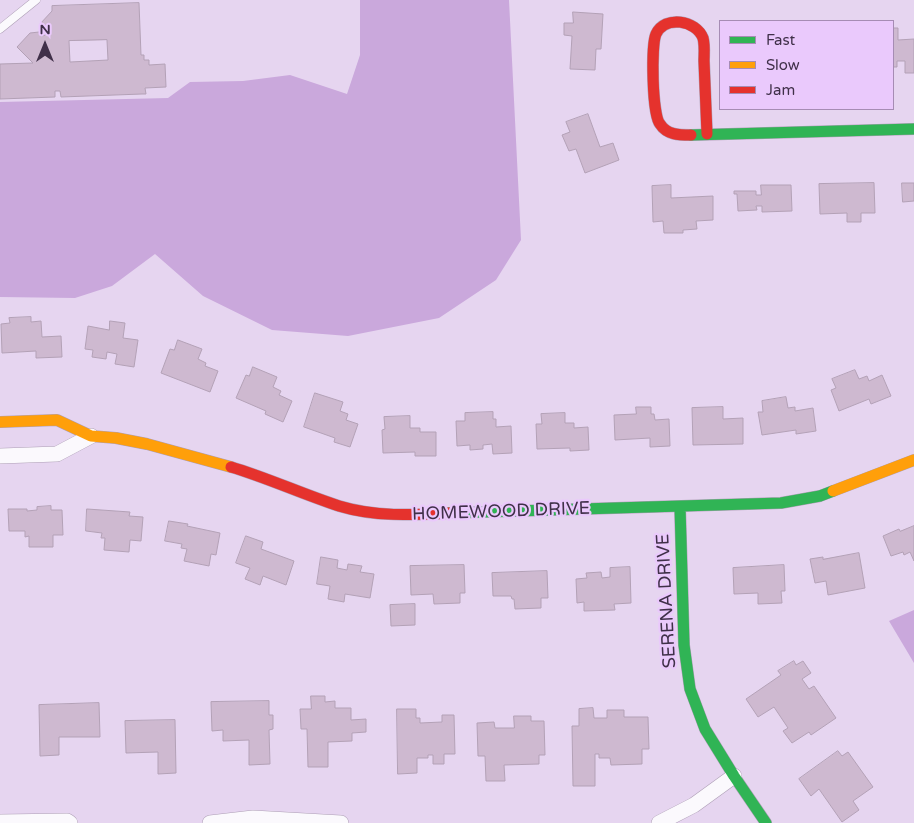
<!DOCTYPE html>
<style>
body{margin:0}
#map{position:relative;width:914px;height:823px;overflow:hidden;background:#e6d5f0;font-family:"Varela Round",sans-serif}
canvas{display:block}
.legend{position:absolute;left:719px;top:20px;width:175px;height:90px;box-sizing:border-box;background:#eac9fc;border:1px solid #a68cb4;margin:0;padding:6px 9px;list-style:none;font-size:15px;color:#403049}
.legend li{display:flex;align-items:center;gap:10px;height:25px}
.legend b{width:25px;border:1px solid #a68cb4}
.north{position:absolute;left:20px;top:20px;width:50px;height:50px;-webkit-text-stroke:4px #eac9fc;paint-order:stroke;rotate:0deg;font-size:14px;font-weight:700;line-height:20px;text-align:center;color:#403049}
.north::after{content:'';display:block;margin:auto;width:18px;height:22px;background:#403049;clip-path:polygon(50% 0,100% 100%,50% 72%,0 100%)}
</style>
<div id="map">
<canvas width="914" height="823"></canvas>
<ul class="legend">
<li><b style="height:6px;background:#30b455"></b>Fast</li>
<li><b style="height:6px;background:#ff9f0a"></b>Slow</li>
<li><b style="height:6px;background:#e5322d"></b>Jam</li>
</ul>
<div class="north">N</div>
</div>
<script>
const g = document.querySelector('canvas').getContext('2d');
g.lineJoin = 'round';
function paint(path, color) {
  g.fillStyle = color;
  g.fill(path, 'evenodd');
}
function stroke(path, color, width, dash) {
  g.strokeStyle = color;
  g.lineWidth = width;
  g.lineCap = dash ? 'butt' : 'round';
  g.setLineDash(dash || []);
  g.stroke(path);
}
function label(font, color, halo, rows, align = 'center') {
  g.font = font + ' "Varela Round",sans-serif';
  g.lineWidth = 4.5;
  g.setLineDash([]);
  g.textBaseline = 'middle';
  g.strokeStyle = halo;
  g.fillStyle = color;
  for (const [text, x, y, turn = 0] of rows) {
    g.save();
    g.translate(x, y);
    g.rotate((+turn || 0) * Math.PI / 180);
    g.textAlign = isNaN(turn) ? turn : align;
    if (halo) g.strokeText(text, 0, 0);
    g.fillText(text, 0, 0);
    g.restore();
  }
}
const forest = new Path2D(`
 M360 0H509L521 240 496 280 439 318 348 336 272 330 203 296 155 254 112 286 75 298 0 297V102L168 98 190 82 243 81 290 75 347 94 360 55Z
 M914 610V663L889 621Z`);
const building = new Path2D(`
 M139 3 141 55H144V60H149V65L165 64 166 87 145 88 146 94H142L61 97 60 91H55V97L0 99V64L33 63 17 47 30 33 39 32 44 36 48 31 40 24 52 11V6ZM107 40 108 60 70 62 69 41Z
 M573 12 603 14 601 49H596L595 70 570 69 572 36 564 35V23H573Z
 M893 28H898V40L914 39V73H905V61H897V67H893Z
 M588 114 600 147 613 143 619 160 585 173 576 149 569 151 562 135 570 132 566 122Z
 M874 183 875 213H861V222H847V213L820 214 819 184Z
 M902 183H914V201L903 202Z
 M671 185V198L713 196V220L696 221 697 229 683 230V233H664L663 221 653 222 652 186Z
 M761 185H791L792 211 762 212V206H756L757 210 738 211 737 194H734V191H756V195H761Z
 M31 317V322L41 321 42 337 61 336 62 357 36 358V351L2 353 1 324 10 323 9 318Z
 M110 321 125 323 123 338 138 340 134 367 115 364 117 354 107 352 106 359 92 357 93 350 85 349 88 326 109 330Z
 M178 340 202 349 198 359 206 363 205 366 218 371 210 392 161 373 170 349 174 350Z
 M253 367 277 377 273 387 281 391 279 395 292 401 283 422 265 414 266 411 236 398 246 375 249 376Z
 M855 370 859 379 867 376 869 381 882 375 891 396 871 404 869 399 839 411 831 390 836 388 832 379Z
 M315 393 343 402 340 411 348 414 346 420 358 424 350 447 334 442 335 438 304 427Z
 M786 397 788 408 795 407V411L813 408 816 431 796 434V430L762 435 758 412H763L762 401Z
 M636 407H651V414H654L655 420 669 419 670 446 650 447V438L615 440 614 415 636 414Z
 M723 407V419L743 418V444L693 445 692 408Z
 M493 412V419H496V427L511 426 512 453 493 454 492 444 483 445V449L470 450V445L457 446 456 421H465V413Z
 M565 413V423H574V428L588 427 589 450 570 451V448L537 449 536 424H542L541 414Z
 M410 416V428H420V432H436V456H415V452L383 453 382 430 385 429 384 417Z
 M51 506V510H62L63 535H53V547H29V536L25 537V531H9L8 509H27V511L37 510V507Z
 M87 509 130 512 129 516 143 517 141 541 130 540 129 552 104 550 105 538H101L102 533 86 531Z
 M169 521 188 524 187 526 220 533 216 555 211 554 209 566 184 561 187 549 181 548 182 544 165 541Z
 M914 526V561L910 552 904 555 903 552 891 556 883 536 899 529 900 531Z
 M246 536 263 542 261 549 294 561 286 585 263 576 260 585 245 579 250 568 236 563Z
 M859 553 865 588 828 595 826 581 815 583 810 559 823 557V559Z
 M321 557 338 560 337 568 347 570 348 564 362 566 360 572 374 574 370 598 345 594 344 602 328 599 330 586 317 584Z
 M464 565 465 593H460V603L434 604 433 594 411 595 410 566Z
 M784 565 785 591H781L782 603 758 604V593L734 594 733 568Z
 M630 567 631 603 614 604 615 610 584 611V602L577 603 576 579 587 578 586 573 601 572 602 578 610 577V568Z
 M547 571 548 598H541V608L515 609 514 599H512L511 596H493L492 573Z
 M415 604V625L391 626 390 605Z
 M794 661 796 665 803 661 811 673 802 679 809 689 814 686 836 718 811 735 809 732 792 743 783 731 788 728 774 707 758 717 746 699 781 675 778 671Z
 M311 696H325V702L335 701V708H351V720L366 719V732L352 733V741L328 742V767H308L307 729H301L300 709H311Z
 M269 701V715H273V729L269 730 270 764 249 765V740L223 741V730L212 731 211 702Z
 M99 703 100 737H59V755L40 756 39 705Z
 M593 708 594 718H607V710H624V717H648L649 749H642V764L611 765 610 758H599V754H595V786H573L572 726H579V709Z
 M397 709H416V718H420V723L442 722V715H454L455 754H444V764H433V755H428V758H417V773L398 774Z
 M514 716H531V721H544L545 755H539V764L504 765 505 781H486L485 756H478L477 723 494 722 495 728H514Z
 M175 720 176 773 158 774V752L126 753 125 721Z
 M838 751 842 756 848 752 873 787 853 801 859 810 842 822 819 789 811 796 799 779Z`);
const lane = new Path2D(`
 M0 29 36 0`);
const street = new Path2D(`
 M0 456 57 454 91 436
 M0 822 67 821 70 823
 M210 823 253 818 341 823
 M659 823 694 805 734 776`);
const fast = new Path2D(`
 M691 135 914 129
 M680 507 684 645 690 689 705 729 734 776 766 823
 M449 513 781 503 820 496 833 491`);
const slow = new Path2D(`
 M0 422 57 420 91 436 116 438 147 444 231 467
 M833 491 914 460`);
const jam = new Path2D(`
 M691 135C679 135 667 135 660 124 652 115 651 45 656 34 665 15 696 20 703 38 705 45 704 55 704 61 705 86 706 110 707 134
 M231 467C268 478 302 494 339 506 375 517 412 515 449 513`);
const streetNames = [
 ["HOMEWOOD DRIVE",501,512,-2],
 ["SERENA DRIVE",667,601,-93]
];
paint(forest, '#caa8dc');
paint(building, '#ceb9d0');
stroke(building, '#b3a1b6', 1);
stroke(lane, '#ad9eb5', 9);
stroke(street, '#ad9eb5', 16);
stroke(fast, '#ad9eb5', 12);
stroke(slow, '#ad9eb5', 12);
stroke(jam, '#ad9eb5', 12);
stroke(lane, '#fbf9fd', 8);
stroke(street, '#fbf9fd', 15);
stroke(fast, '#30b455', 11);
stroke(slow, '#ff9f0a', 11);
stroke(jam, '#e5322d', 11);
label('18px', '#403049', '#eac9fc', streetNames);
</script>
